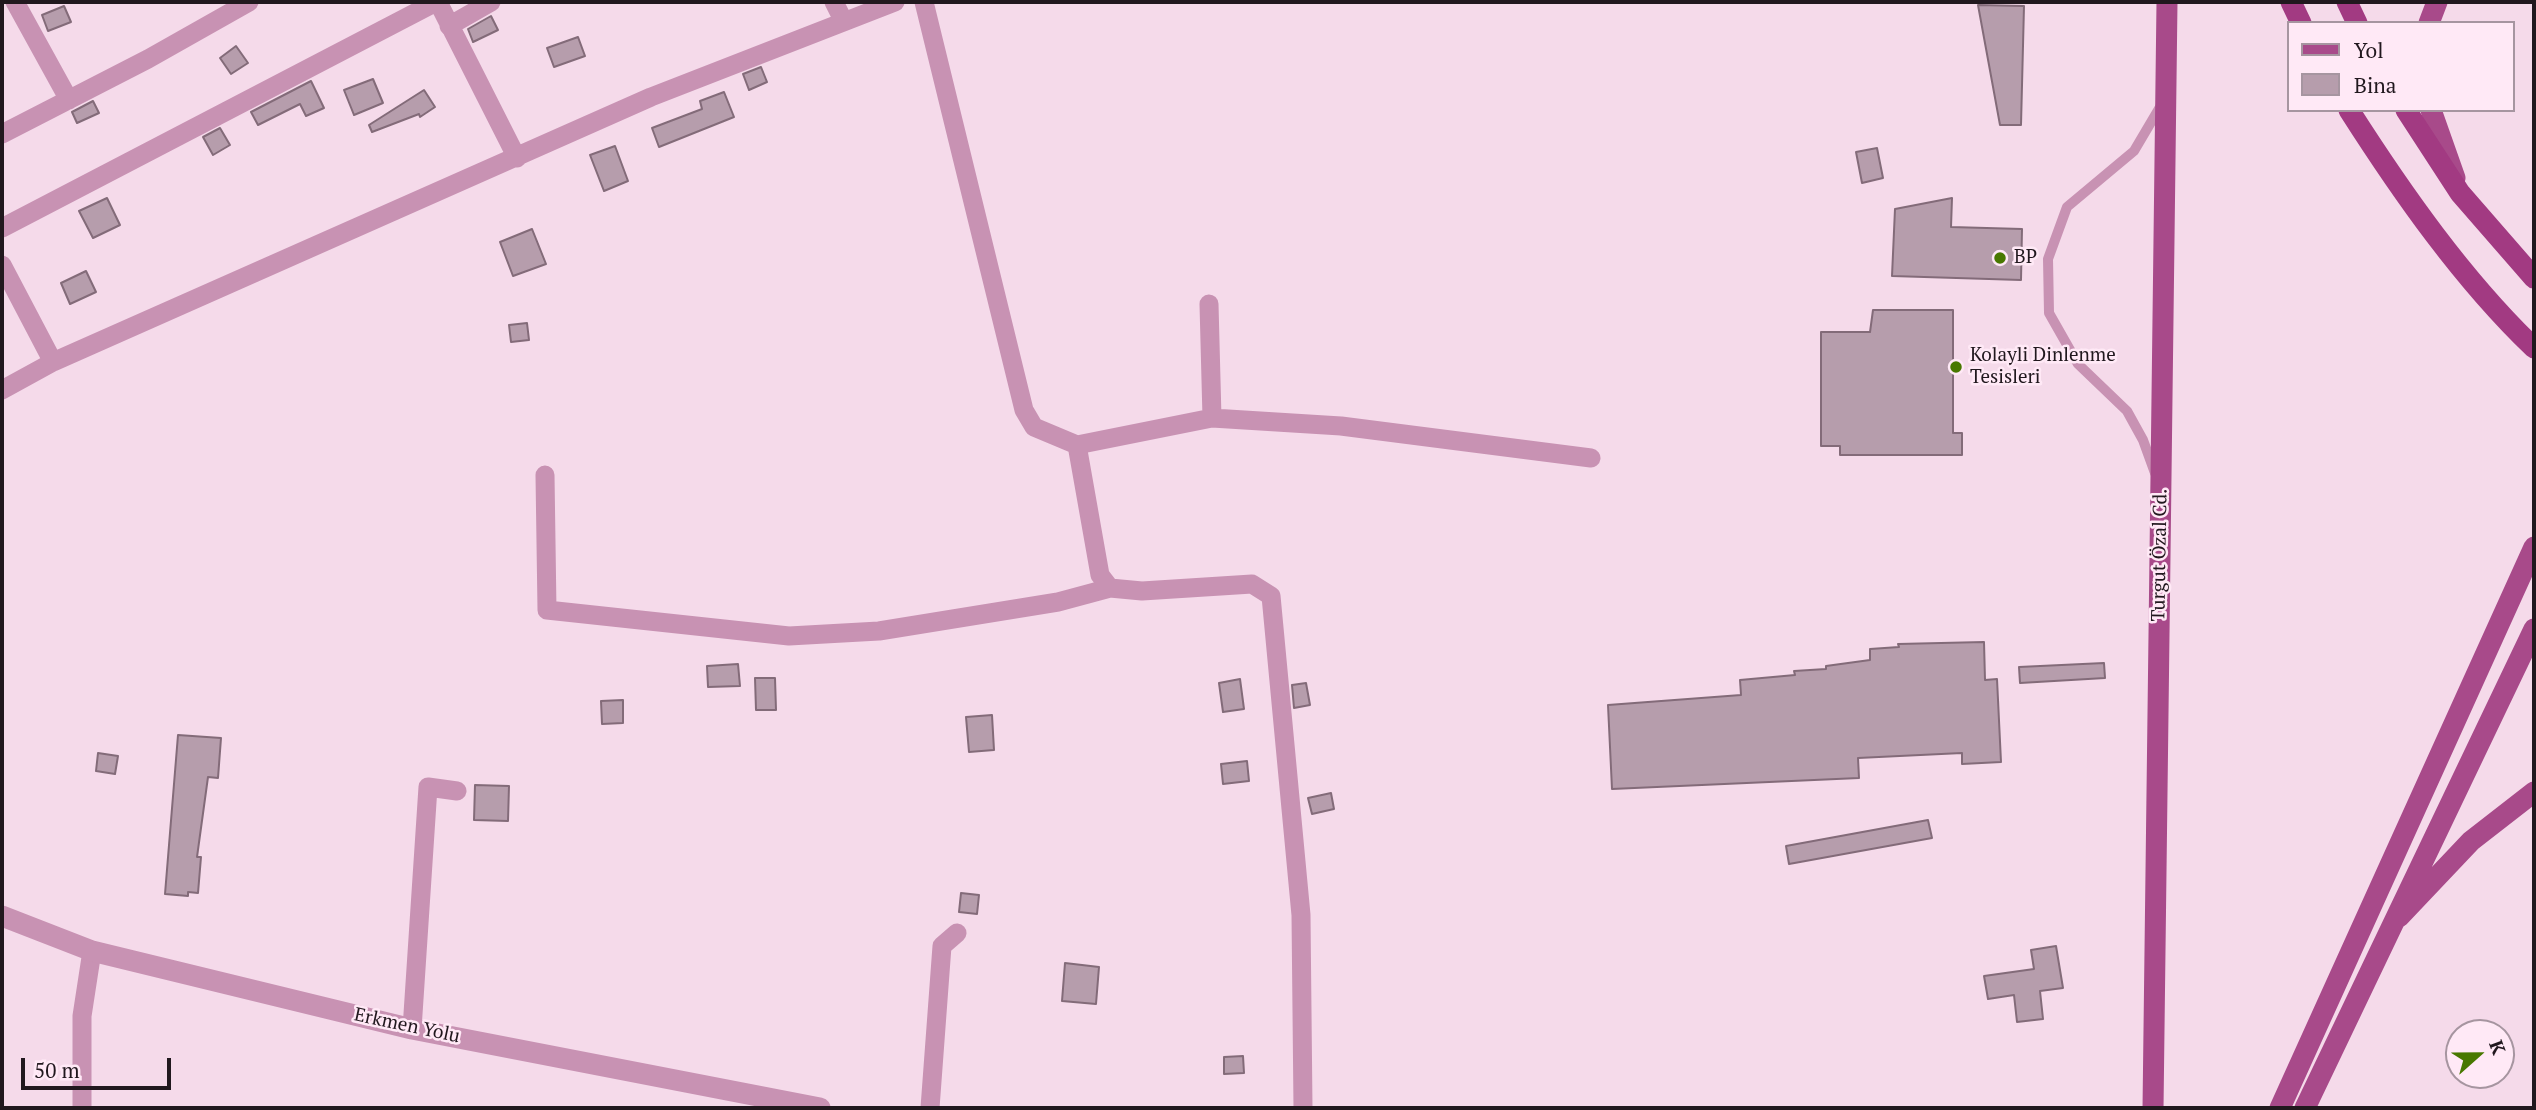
<!DOCTYPE html>
<meta charset="utf-8">
<style>
body{margin:0}
#map{position:relative;width:2536px;height:1110px;overflow:hidden;background:#f5daea;font-family:"PT Serif",serif}
canvas{display:block}
.frame{position:absolute;inset:0;border:4px solid #21181e;pointer-events:none}
.legend{position:absolute;left:2287px;top:21px;width:228px;height:91px;box-sizing:border-box;background:#ffe9f6;border:2px solid #a695a0;margin:0;padding:9px 12px;list-style:none;font-size:21px;color:#21181e}
.legend li{display:flex;align-items:center;gap:14px;height:35px}
.legend b{width:35px;border:2px solid #a695a0}
.north{position:absolute;left:2445px;top:1019px;width:70px;height:70px;box-sizing:border-box;background:#ffe9f6;border:2px solid #a695a0;border-radius:50%;rotate:69deg;font-size:19px;font-weight:700;line-height:28px;text-align:center;color:#21181e}
.north::after{content:'';display:block;margin:auto;width:24px;height:32px;background:#487800;clip-path:polygon(50% 0,100% 100%,50% 72%,0 100%)}
.scale{position:absolute;left:21px;top:1058px;width:150px;height:32px;box-sizing:border-box;border:4px solid #21181e;border-top:0;padding-left:9px;font-size:21px;line-height:24px;white-space:nowrap;color:#21181e;-webkit-text-stroke:5px #ffe9f6;paint-order:stroke}
</style>
<div id="map">
<canvas width="2536" height="1110"></canvas>
<div class="frame"></div>
<ul class="legend">
<li><b style="height:9px;background:#a84a8a"></b>Yol</li>
<li><b style="height:19px;background:#b69dac"></b>Bina</li>
</ul>
<div class="north">K</div>
<div class="scale">50 m</div>
</div>
<script>
const g = document.querySelector('canvas').getContext('2d');
g.lineJoin = 'round';
function paint(path, color) {
  g.fillStyle = color;
  g.fill(path, 'evenodd');
}
function stroke(path, color, width, dash) {
  g.strokeStyle = color;
  g.lineWidth = width;
  g.lineCap = dash ? 'butt' : 'round';
  g.setLineDash(dash || []);
  g.stroke(path);
}
function label(font, color, halo, rows, align = 'center') {
  g.font = font + ' "PT Serif",serif';
  g.lineWidth = 5;
  g.setLineDash([]);
  g.textBaseline = 'middle';
  g.strokeStyle = halo;
  g.fillStyle = color;
  for (const [text, x, y, turn = 0] of rows) {
    g.save();
    g.translate(x, y);
    g.rotate((+turn || 0) * Math.PI / 180);
    g.textAlign = isNaN(turn) ? turn : align;
    if (halo) g.strokeText(text, 0, 0);
    g.fillText(text, 0, 0);
    g.restore();
  }
}
const building = new Path2D(`
 M1978 5 2024 6 2021 125H2000Z
 M64 6 71 22 48 31 42 15Z
 M491 16 498 30 473 42 468 29Z
 M578 37 585 56 554 67 547 48Z
 M236 46 248 63 231 74 220 58Z
 M761 67 767 82 749 90 743 74Z
 M373 79 383 103 354 115 344 90Z
 M311 81 324 108 306 116 300 104 258 125 251 112Z
 M424 90 435 107 420 117 419 114 372 132 369 125Z
 M724 92 734 117 659 147 652 128 702 109 700 101Z
 M93 101 99 113 77 123 72 112Z
 M220 128 230 145 213 155 203 137Z
 M615 146 628 181 604 191 590 155Z
 M1877 148 1883 178 1862 183 1856 152Z
 M107 198 120 225 93 238 79 211Z
 M1952 198 1951 227 2022 229 2021 280 1892 276 1895 209Z
 M532 229 546 264 513 276 500 242Z
 M86 271 96 292 70 304 61 283Z
 M1873 310H1953V433H1962V455H1840V446H1821V332H1870Z
 M527 323 529 340 511 342 509 325Z
 M1984 642 1985 680 1997 679 2001 762 1962 764V753L1858 758 1859 778 1612 789 1608 705 1741 695 1740 680 1795 675 1794 671 1826 669V666L1870 660V649L1899 647 1898 644Z
 M2104 663 2105 678 2020 683 2019 667Z
 M738 664 740 686 708 687 707 666Z
 M755 678H775L776 710H756Z
 M1240 679 1244 709 1223 712 1219 683Z
 M1306 683 1310 705 1294 708 1292 685Z
 M623 700V723L602 724 601 701Z
 M992 715 994 750 969 752 966 717Z
 M178 735 221 738 218 778 208 777 197 857H201L198 893 188 892V896L165 894Z
 M98 753 118 756 115 774 96 771Z
 M1247 761 1249 781 1223 784 1221 764Z
 M475 785 509 786 508 821 474 820Z
 M1331 793 1334 809 1312 814 1308 798Z
 M1928 820 1932 838 1789 864 1786 846Z
 M961 893 979 895 977 914 959 912Z
 M2056 946 2063 988 2040 991 2043 1019 2017 1022 2014 995 1988 999 1984 976 2034 969 2031 950Z
 M1065 963 1099 967 1096 1004 1062 1001Z
 M1243 1056 1244 1073 1224 1074V1057Z`);
const service = new Path2D(`
 M2155 473 2143 440 2127 411 2078 364 2049 313 2048 259 2067 207 2134 151 2160 107`);
const minor = new Path2D(`
 M15 2 69 100
 M438 2 517 158
 M834 2 843 20
 M924 2 1024 410 1034 427 1077 445 1212 418 1341 426 1591 458
 M449 26 491 2
 M2 134 148 59 249 2
 M2 228 436 2
 M2 265 53 362
 M1209 304 1212 418
 M2 390 53 362 651 97 895 2
 M1077 445 1100 575 1110 588
 M545 475 547 610 789 636 879 631 1058 602 1110 588 1142 591 1252 584 1271 596 1301 915 1303 1108
 M412 1029 428 787 457 791
 M82 1108V1016L92 951
 M930 1108 942 946 957 933`);
const tertiary = new Path2D(`
 M2 916 92 951 412 1029 820 1108`);
const primary = new Path2D(`
 M2429 23 2437 2
 M2431 110 2455 178
 M2399 917 2471 841 2534 792
 M2153 1108 2167 2
 M2280 1108 2534 547
 M2305 1108 2534 629`);
const trunk = new Path2D(`
 M2291 2 2301 23
 M2347 2 2357 23
 M2349 110C2402 193 2463 280 2534 348
 M2406 110 2460 193 2534 278`);
const markers = [
 [2000,258,7,"#487800"],
 [1956,367,7,"#487800"]
];
const poiNames = [
 ["BP",2014,258],
 ["Kolayli Dinlenme",1970,356],
 ["Tesisleri",1970,378]
];
const streetNames = [
 ["Turgut Özal Cd.",2160,555,-89],
 ["Erkmen Yolu",407,1026,12]
];
paint(building, '#b69dac');
stroke(building, '#836b79', 2);
stroke(service, '#c892b3', 10);
stroke(minor, '#c892b3', 19);
stroke(tertiary, '#c892b3', 21);
stroke(primary, '#a84a8a', 21);
stroke(trunk, '#a23a82', 21);
for (const [x, y, r, color] of markers) {
  const dot = new Path2D();
  dot.arc(x, y, r, 0, 2 * Math.PI);
  g.fillStyle = color;
  g.fill(dot);
  stroke(dot, '#ffe9f6', 2.5);
}
label('19px', '#21181e', '#ffe9f6', poiNames, 'left');
label('19px', '#21181e', '#ffe9f6', streetNames);
</script>
